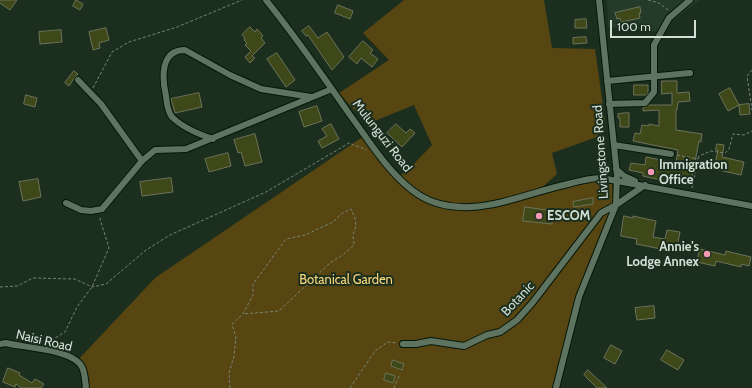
<!DOCTYPE html>
<style>
body{margin:0}
#map{position:relative;width:752px;height:388px;overflow:hidden;background:#1c2f1f;font-family:Cabin,sans-serif}
canvas{display:block}
.scale{position:absolute;left:610px;top:20px;width:86px;height:18px;box-sizing:border-box;border:2px solid #d3dfd5;border-top:0;padding-left:5px;font-size:12px;line-height:14px;white-space:nowrap;color:#d3dfd5;-webkit-text-stroke:3px #1c2f1f;paint-order:stroke}
</style>
<div id="map">
<canvas width="752" height="388"></canvas>
<div class="scale">100 m</div>
</div>
<script>
const g = document.querySelector('canvas').getContext('2d');
g.lineJoin = 'round';
function paint(path, color) {
  g.fillStyle = color;
  g.fill(path, 'evenodd');
}
function stroke(path, color, width, dash) {
  g.strokeStyle = color;
  g.lineWidth = width;
  g.lineCap = dash ? 'butt' : 'round';
  g.setLineDash(dash || []);
  g.stroke(path);
}
function label(font, color, halo, rows, align = 'center') {
  g.font = font + ' Cabin,sans-serif';
  g.lineWidth = 4;
  g.setLineDash([]);
  g.textBaseline = 'middle';
  g.strokeStyle = halo;
  g.fillStyle = color;
  for (const [text, x, y, turn = 0] of rows) {
    g.save();
    g.translate(x, y);
    g.rotate((+turn || 0) * Math.PI / 180);
    g.textAlign = isNaN(turn) ? turn : align;
    if (halo) g.strokeText(text, 0, 0);
    g.fillText(text, 0, 0);
    g.restore();
  }
}
const built = new Path2D(`
 M607 0H700L658 32 608 27Z`);
const green = new Path2D(`
 M404 0H544L552 48 595 49 605 120 597 137 552 153 557 174 535 194 594 179 612 180 614 215 577 297 555 388H85L83 372 76 362 155 278 364 136 395 177 406 172 432 145 414 105 367 124 339 93 389 60 363 33Z`);
const building = new Path2D(`
 M0 0H17L10 10 0 3Z
 M76 0 83 4 80 10 73 6Z
 M338 5 353 11 350 19 335 13Z
 M640 7 641 13H639L640 18 621 22 620 18 617 19 615 13Z
 M586 19 587 28H575V20Z
 M309 26 318 38 327 32 344 57 332 70 308 35 306 36 302 31Z
 M250 27 255 32 257 29 263 36 261 38 265 43 252 56 255 58 250 63 245 57 251 51 245 45 247 43 244 40 245 38 242 35Z
 M106 28 109 40 99 43 100 48 93 50 89 32Z
 M61 30 62 42 40 44 39 32Z
 M586 37 587 43 573 44V38Z
 M363 41 373 50 370 53 378 59 372 67 361 58 357 64 349 57Z
 M277 53 295 80 286 87 267 59Z
 M74 71 78 74 75 77 69 86 65 83Z
 M662 81H677V93L689 92 690 101 678 102 677 110H676V130L702 134 701 142 699 141 691 183 675 180 674 183 643 176V173L629 170 631 163 645 165 646 157 676 163 678 150 633 141 635 133 640 134 642 125 649 126V124L659 126V110L643 111V108L649 105H672V93L662 94Z
 M634 85H648V93L646 95H634Z
 M730 88 739 105 728 111 719 94Z
 M199 93 202 107 175 113 171 99Z
 M26 95 37 98 35 107 24 104Z
 M749 104 750 114 740 115 739 105Z
 M317 106 322 121 304 127 299 112Z
 M629 113V127H620V118H618V114Z
 M331 124 339 139 322 148 318 141 327 136 322 129Z
 M396 124 406 133 410 129 415 133 402 147 387 133Z
 M255 134 262 162 245 166 241 152 238 153 234 140Z
 M717 144 724 145 722 157 744 162 741 175 714 169 718 150H716Z
 M228 153 231 166 209 172 205 159Z
 M171 178 173 192 142 196 140 182Z
 M38 179 41 197 23 201 19 182Z
 M593 198V204L574 207 573 202Z
 M525 207 554 211 552 224 523 221Z
 M624 216 633 218V216L656 221 653 237 665 239 667 230 680 232 676 252 636 244 637 239 621 236Z
 M700 249 725 255 726 251 751 257 749 266 741 264V267L716 261 715 266 697 262Z
 M654 306 655 318 637 320 635 308Z
 M611 345 622 351 615 364 604 358Z
 M667 350 684 360 678 370 661 360Z
 M393 360 404 364 402 370 391 366Z
 M8 368 20 373 19 375 32 383 35 379 44 384 41 388H21L16 384 15 387 3 382Z
 M588 370 607 388H597L584 375Z
 M386 373 395 376 393 383 384 380Z`);
const path = new Path2D(`
 M648 0 659 3 668 10
 M752 70 747 76 752 110
 M93 88 112 52 129 42 177 27 242 0
 M677 155 698 159
 M692 188 699 156 711 151 725 153 729 149 733 134 744 135 752 131
 M0 287 17 286 33 278 75 279 92 287 106 284 146 250 170 235 266 192 349 143 367 150
 M47 343 65 332 77 307 92 287 109 248 100 219 101 216
 M230 388 229 373 234 356 236 337 232 324 243 314 253 295V284L286 239 305 235 333 222 341 214 351 209 355 218 356 226 353 235 354 245 344 254 330 263 279 311 243 314
 M350 388 375 351 388 342 397 343
 M394 388 400 374`);
const minor = new Path2D(`
 M266 0C296 37 323 76 350 115 370 142 390 176 419 195 435 205 452 208 471 207 504 205 536 191 568 184 579 181 590 178 601 178L752 206
 M78 80 101 104 142 161
 M607 81 690 73
 M609 104 645 103 654 92V45L669 18 690 0
 M213 139C198 134 183 128 172 117 167 111 167 103 166 96 162 78 160 50 185 50L230 75 261 89 311 97
 M614 145 671 154
 M616 169 624 176 635 181
 M66 203 81 210 91 211 102 209 142 161 155 150 186 149 332 89
 M0 344 6 343C24 348 73 349 82 367 85 373 85 381 86 388
 M403 344H416L431 341 464 346 487 335 500 332 517 320 533 302 601 213 616 205 645 185
 M556 388 579 297 616 205 617 175 599 0`);
const markers = [
 [651,172,4,"#f19ab2"],
 [539,216,4,"#f19ab2"],
 [707,254,4,"#f19ab2"]
];
const streetNames = [
 ["Mulunguzi Road",382,136,52],
 ["Livingstone Road",601,152,-94],
 ["Botanic",518,299,-47],
 ["Naisi Road",44,341,13]
];
const poiNames = [
 ["Immigration",659,165],
 ["Office",659,180],
 ["ESCOM",547,216],
 ["Annie's",699,247,"right"],
 ["Lodge Annex",699,262,"right"]
];
const parkNames = [
 ["Botanical Garden",346,280]
];
paint(built, '#233b28');
paint(green, '#574611');
paint(building, '#3e4818');
stroke(building, '#6c7359', 1);
stroke(minor, '#051709', 8);
stroke(path, '#758477', 1, [3, 2]);
stroke(minor, '#5e7461', 6);
for (const [x, y, r, color] of markers) {
  const dot = new Path2D();
  dot.arc(x, y, r, 0, 2 * Math.PI);
  g.fillStyle = color;
  g.fill(dot);
  stroke(dot, '#1c2f1f', 1.5);
}
label('13px', '#d3dfd5', '#1c2f1f', streetNames);
label('bold 13px', '#d3dfd5', '#1c2f1f', poiNames, 'left');
label('13px', '#f8d77a', '#1c2f1f', parkNames);
</script>
